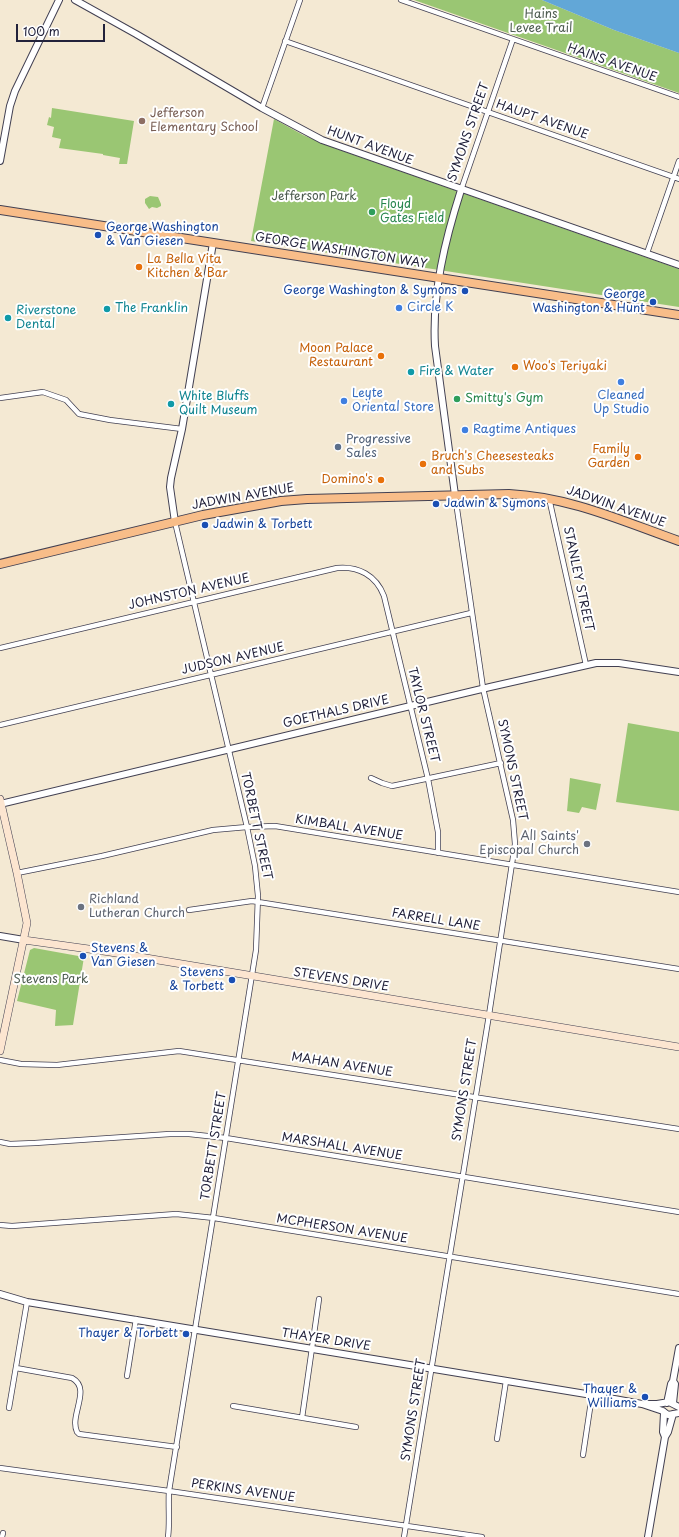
<!DOCTYPE html>
<style>
body{margin:0}
#map{position:relative;width:679px;height:1537px;overflow:hidden;background:#f4e9d3;font-family:"Playpen Sans",sans-serif}
canvas{display:block}
.scale{position:absolute;left:16px;top:24px;width:89px;height:18px;box-sizing:border-box;border:2px solid #22223b;border-top:0;padding-left:5px;font-size:12px;line-height:14px;white-space:nowrap;color:#22223b;-webkit-text-stroke:3px #fff;paint-order:stroke}
</style>
<div id="map">
<canvas width="679" height="1537"></canvas>
<div class="scale">100 m</div>
</div>
<script>
const g = document.querySelector('canvas').getContext('2d');
g.lineJoin = 'round';
function paint(path, color) {
  g.fillStyle = color;
  g.fill(path, 'evenodd');
}
function stroke(path, color, width, dash) {
  g.strokeStyle = color;
  g.lineWidth = width;
  g.lineCap = dash ? 'butt' : 'round';
  g.setLineDash(dash || []);
  g.stroke(path);
}
function label(font, color, halo, rows, align = 'center') {
  g.font = font + ' "Playpen Sans",sans-serif';
  g.lineWidth = 4;
  g.setLineDash([]);
  g.textBaseline = 'middle';
  g.strokeStyle = halo;
  g.fillStyle = color;
  for (const [text, x, y, turn = 0] of rows) {
    g.save();
    g.translate(x, y);
    g.rotate((+turn || 0) * Math.PI / 180);
    g.textAlign = isNaN(turn) ? turn : align;
    if (halo) g.strokeText(text, 0, 0);
    g.fillText(text, 0, 0);
    g.restore();
  }
}
const green = new Path2D(`
 M414 0H542L614 30 679 53V93Z
 M52 108 134 121 127 164H119L120 158 103 155V154L59 148 61 139 52 137 54 127 47 125 49 117 51 118Z
 M274 119 303 135 334 148 679 269V307L251 241Z
 M150 196 158 197 161 204V206L157 208 152 207 149 209 145 203V199Z
 M628 723 679 732V811L616 802Z
 M570 778 601 784 596 810 582 807 579 813 567 811Z
 M34 948 84 957 73 1025 55 1026 56 1010 17 1001 30 950Z`);
const water = new Path2D(`
 M542 0H679V53L614 30Z`);
const minor = new Path2D(`
 M401 0 679 97
 M285 41 679 179
 M262 108 300 0
 M461 190 513 39
 M647 253 679 161
 M0 398 43 392 66 400 79 414 110 420 182 429
 M549 498 586 665
 M0 648 337 568C358 566 376 575 384 596L428 779 438 832V853
 M0 725 471 613
 M371 778 382 783 392 786 501 763
 M17 873 102 856 213 830 247 827 275 826 679 892
 M189 910 252 901 258 902 679 969
 M0 1060 21 1064 57 1065 179 1051 679 1129
 M0 1142 10 1144 35 1143 170 1134H189L226 1138 679 1212
 M0 1225 12 1226 176 1214 214 1218 679 1294
 M16 1368 72 1378C92 1389 69 1415 77 1432L79 1434 177 1447
 M127 1376 136 1319
 M233 1406 356 1427
 M9 1408 27 1302
 M302 1418 319 1299
 M497 1439 506 1381
 M583 1455 592 1395
 M0 1468 169 1491 482 1537
 M2 1537 3 1533
 M168 1537C170 1522 168 1506 169 1491L256 950 258 896 255 866 247 827 175 522
 M404 1537 489 1015 515 844 513 820 483 688 455 495`);
const tertiary = new Path2D(`
 M75 0 136 34 262 108 322 140 679 265
 M0 161 10 106 15 91 59 0
 M455 495 435 346C432 293 445 240 461 190
 M175 522 170 487 171 478 182 429 213 243
 M0 804 490 687 596 663H619L679 672
 M0 936 24 940
 M0 1294 27 1302 592 1395 642 1404 663 1411 668 1415 679 1413
 M667 1403 671 1384 673 1381
 M673 1403 675 1384 673 1381 679 1348
 M644 1404H657L669 1402 679 1407
 M665 1437 668 1432 673 1414
 M648 1537 665 1437 663 1432 664 1413`);
const secondary = new Path2D(`
 M0 799 17 873 27 923 0 1051
 M24 940 110 952 679 1047`);
const primary = new Path2D(`
 M0 210 679 315
 M0 564 203 515 281 501 307 499 509 494C570 497 622 521 679 541`);
const markers = [
 [142,121,4,"#8d6e63"],
 [372,212,4,"#2e9e5b"],
 [98,235,4,"#1a4fb4"],
 [139,267,4,"#e8710a"],
 [465,291,4,"#1a4fb4"],
 [653,302,4,"#1a4fb4"],
 [399,308,4,"#3f7fe0"],
 [107,309,4,"#0f9aa8"],
 [8,318,4,"#0f9aa8"],
 [381,356,4,"#e8710a"],
 [515,367,4,"#e8710a"],
 [411,372,4,"#0f9aa8"],
 [621,382,4,"#3f7fe0"],
 [457,399,4,"#2e9e5b"],
 [344,401,4,"#3f7fe0"],
 [171,404,4,"#0f9aa8"],
 [465,430,4,"#3f7fe0"],
 [338,447,4,"#5c6f8a"],
 [638,457,4,"#e8710a"],
 [423,464,4,"#e8710a"],
 [381,480,4,"#e8710a"],
 [436,504,4,"#1a4fb4"],
 [205,525,4,"#1a4fb4"],
 [587,844,4,"#6b7280"],
 [81,907,4,"#6b7280"],
 [83,956,4,"#1a4fb4"],
 [232,980,4,"#1a4fb4"],
 [186,1334,4,"#1a4fb4"],
 [645,1397,4,"#1a4fb4"]
];
const parkNames = [
 ["Hains",541,15],
 ["Levee Trail",541,29],
 ["Jefferson Park",314,197],
 ["Stevens Park",51,980]
];
const streetNames = [
 ["HAINS AVENUE",612,63,19],
 ["HAUPT AVENUE",542,120,19],
 ["SYMONS STREET",469,132,-71],
 ["HUNT AVENUE",370,146,20],
 ["GEORGE WASHINGTON WAY",341,251,9],
 ["JADWIN AVENUE",243,497,-10],
 ["JADWIN AVENUE",616,507,19],
 ["STANLEY STREET",578,579,78],
 ["JOHNSTON AVENUE",189,592,-13],
 ["JUDSON AVENUE",233,659,-13],
 ["GOETHALS DRIVE",336,712,-13],
 ["TAYLOR STREET",423,715,76],
 ["SYMONS STREET",512,770,78],
 ["TORBETT STREET",256,826,78],
 ["KIMBALL AVENUE",349,828,9],
 ["FARRELL LANE",436,920,9],
 ["STEVENS DRIVE",341,980,9],
 ["MAHAN AVENUE",342,1065,9],
 ["SYMONS STREET",465,1090,-81],
 ["TORBETT STREET",214,1146,-81],
 ["MARSHALL AVENUE",342,1147,9],
 ["MCPHERSON AVENUE",342,1229,9],
 ["THAYER DRIVE",326,1340,9],
 ["SYMONS STREET",414,1410,-81],
 ["PERKINS AVENUE",243,1491,8]
];
const educationNames = [
 ["Jefferson",150,114],
 ["Elementary School",150,128]
];
const leisureNames = [
 ["Floyd",380,205],
 ["Gates Field",380,219],
 ["Smitty's Gym",465,399]
];
const transitNames = [
 ["George Washington",106,228,"left"],
 ["& Van Giesen",106,242,"left"],
 ["George Washington & Symons",457,291],
 ["George",645,295],
 ["Washington & Hunt",645,309],
 ["Jadwin & Symons",444,504,"left"],
 ["Jadwin & Torbett",213,525,"left"],
 ["Stevens &",91,949,"left"],
 ["Van Giesen",91,963,"left"],
 ["Stevens",224,973],
 ["& Torbett",224,987],
 ["Thayer & Torbett",178,1334],
 ["Thayer &",637,1390],
 ["Williams",637,1404]
];
const foodNames = [
 ["La Bella Vita",147,260],
 ["Kitchen & Bar",147,274],
 ["Moon Palace",373,349,"right"],
 ["Restaurant",373,363,"right"],
 ["Woo's Teriyaki",523,367],
 ["Family",630,450,"right"],
 ["Garden",630,464,"right"],
 ["Bruch's Cheesesteaks",431,457],
 ["and Subs",431,471],
 ["Domino's",373,480,"right"]
];
const shopNames = [
 ["Circle K",407,308],
 ["Leyte",352,394],
 ["Oriental Store",352,408],
 ["Cleaned",621,396,"center"],
 ["Up Studio",621,410,"center"],
 ["Ragtime Antiques",473,430]
];
const cultureNames = [
 ["The Franklin",115,309],
 ["Riverstone",16,311],
 ["Dental",16,325],
 ["Fire & Water",419,372],
 ["White Bluffs",179,397],
 ["Quilt Museum",179,411]
];
const serviceNames = [
 ["Progressive",346,440],
 ["Sales",346,454]
];
const worshipNames = [
 ["All Saints'",579,837],
 ["Episcopal Church",579,851],
 ["Richland",89,900,"left"],
 ["Lutheran Church",89,914,"left"]
];
paint(green, '#9ac673');
paint(water, '#62a7d7');
stroke(minor, '#424052', 6);
stroke(tertiary, '#424052', 8);
stroke(secondary, '#424052', 8);
stroke(primary, '#424052', 10);
stroke(minor, '#fff', 4.5);
stroke(tertiary, '#fff', 6);
stroke(secondary, '#fce5d0', 7);
stroke(primary, '#f8bd89', 8);
for (const [x, y, r, color] of markers) {
  const dot = new Path2D();
  dot.arc(x, y, r, 0, 2 * Math.PI);
  g.fillStyle = color;
  g.fill(dot);
  stroke(dot, '#fff', 1.5);
}
label('12px', '#4c5b4f', '#fff', parkNames);
label('12px', '#22223b', '#fff', streetNames);
label('12px', '#785e54', '#fff', educationNames, 'left');
label('12px', '#27864d', '#fff', leisureNames, 'left');
label('12px', '#164399', '#fff', transitNames, 'right');
label('12px', '#c56008', '#fff', foodNames, 'left');
label('12px', '#366cbe', '#fff', shopNames, 'left');
label('12px', '#0d838f', '#fff', cultureNames, 'left');
label('12px', '#4e5e75', '#fff', serviceNames, 'left');
label('12px', '#5b616d', '#fff', worshipNames, 'right');
</script>
